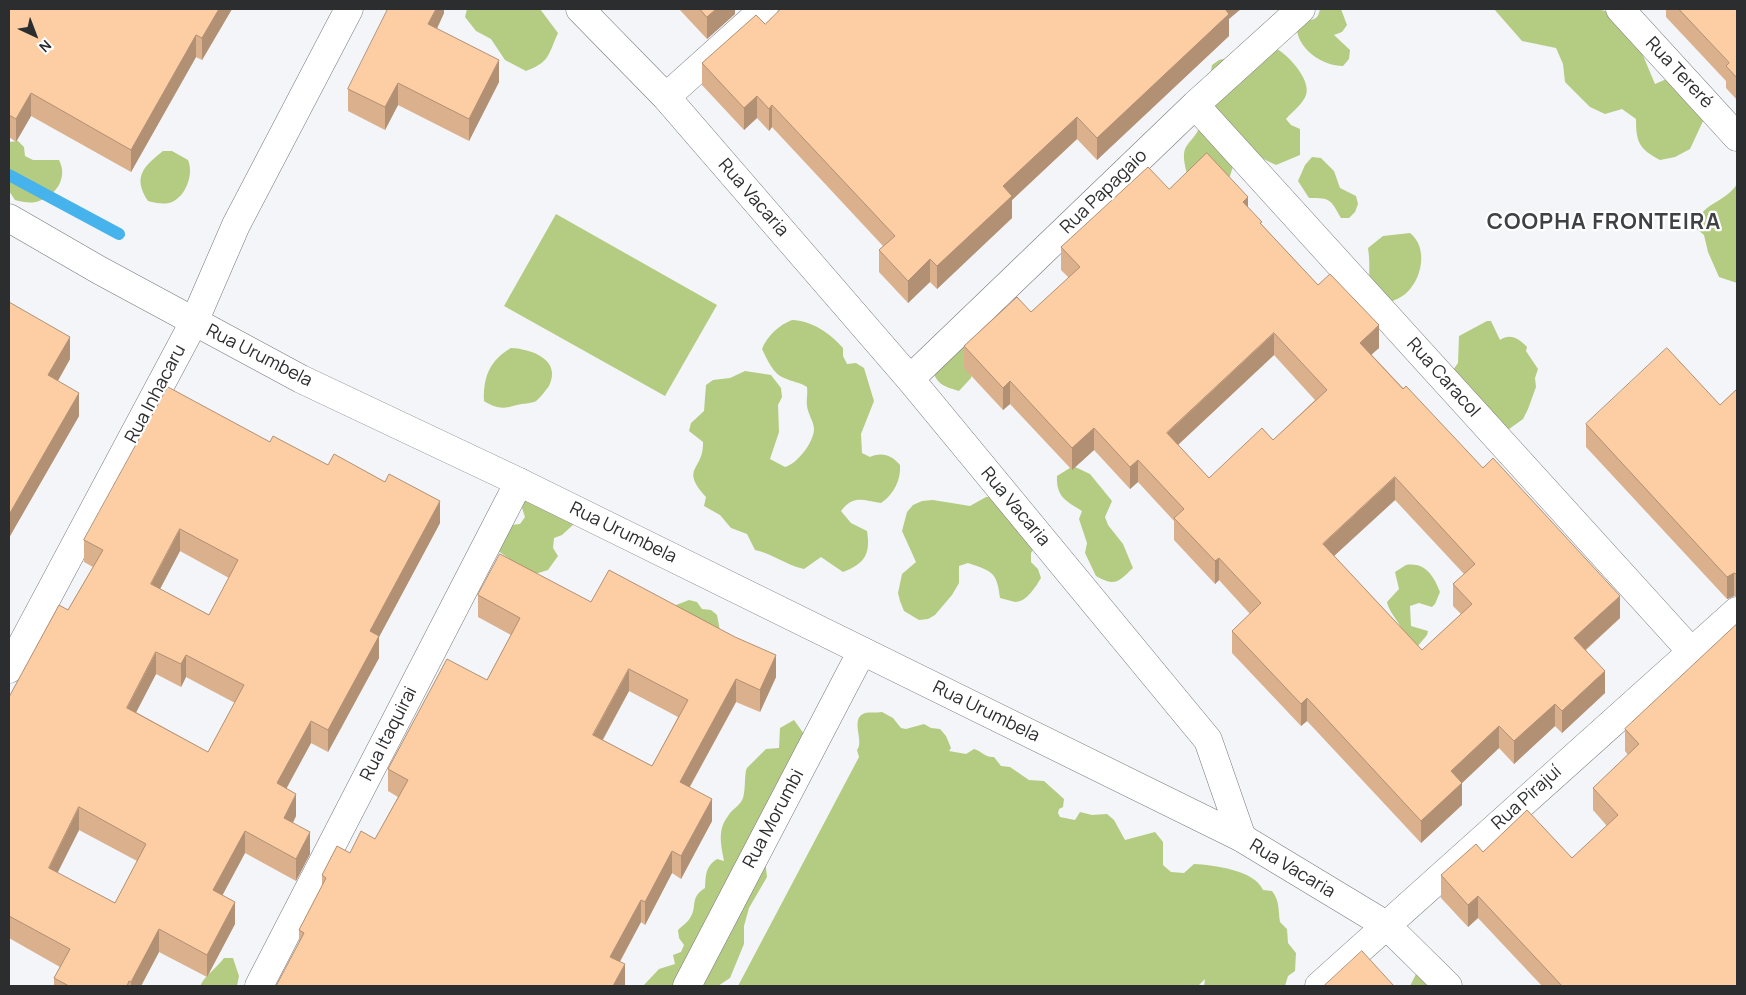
<!DOCTYPE html>
<meta charset="utf-8">
<style>
body{margin:0}
#map{position:relative;width:1746px;height:995px;overflow:hidden;background:#f3f5f9;font-family:Manrope,sans-serif}
canvas{display:block}
.frame{position:absolute;inset:0;border:10px solid #2c2d2f;pointer-events:none}
.north{position:absolute;left:10px;top:10px;width:50px;height:50px;-webkit-text-stroke:4px #fff;paint-order:stroke;rotate:137deg;font-size:14px;font-weight:700;line-height:20px;text-align:center;color:#2c2d2f}
.north::after{content:'';display:block;margin:auto;width:18px;height:22px;background:#2c2d2f;clip-path:polygon(50% 0,100% 100%,50% 72%,0 100%)}
</style>
<div id="map">
<canvas width="1746" height="995"></canvas>
<div class="frame"></div>
<div class="north">N</div>
</div>
<script>
const g = document.querySelector('canvas').getContext('2d');
g.lineJoin = 'round';
function paint(path, color) {
  g.fillStyle = color;
  g.fill(path, 'evenodd');
}
function stroke(path, color, width, dash) {
  g.strokeStyle = color;
  g.lineWidth = width;
  g.lineCap = dash ? 'butt' : 'round';
  g.setLineDash(dash || []);
  g.stroke(path);
}
function label(font, color, halo, rows, align = 'center') {
  g.font = font + ' Manrope,sans-serif';
  g.lineWidth = 4.5;
  g.setLineDash([]);
  g.textBaseline = 'middle';
  g.strokeStyle = halo;
  g.fillStyle = color;
  for (const [text, x, y, turn = 0] of rows) {
    g.save();
    g.translate(x, y);
    g.rotate((+turn || 0) * Math.PI / 180);
    g.textAlign = isNaN(turn) ? turn : align;
    if (halo) g.strokeText(text, 0, 0);
    g.fillText(text, 0, 0);
    g.restore();
  }
}
const green = new Path2D(`
 M467 9H540L558 33C548 55 550 62 526 71L505 60 491 39 476 31 465 17Z
 M1320 9H1341L1347 25 1342 32 1334 35 1350 50 1349 59 1343 66C1323 66 1300 50 1297 31L1305 20C1315 20 1318 19 1320 9Z
 M1494 9H1598L1612 13 1638 37 1642 53 1655 84 1671 77 1712 102 1690 149 1675 157 1660 160C1639 149 1636 142 1636 119L1622 109 1605 114 1590 107 1565 82 1563 64 1556 48 1522 41Z
 M1272 47C1285 50 1312 80 1306 95 1303 104 1292 112 1286 119L1291 125 1300 129V155L1276 165 1253 154 1235 160 1230 176 1225 183 1187 174C1178 140 1191 149 1201 124 1207 106 1209 84 1212 65L1219 60Z
 M18 141 24 147 25 156 33 160H59C68 177 57 195 39 201 31 204 23 202 15 200L9 191V142Z
 M163 151H172L188 160C194 174 186 196 172 202 164 205 156 203 148 201 132 177 144 166 163 151Z
 M1312 157 1321 158 1334 171 1340 188 1356 196 1358 204 1355 212 1349 218H1341C1330 199 1331 198 1309 198L1298 181 1305 165Z
 M1737 184V283L1719 277 1708 252 1704 235 1697 229C1697 203 1725 204 1737 184Z
 M556 214 717 305 665 396 504 306Z
 M1410 233C1429 248 1422 281 1404 295 1397 300 1386 303 1379 307 1364 282 1372 274 1368 248L1383 236Z
 M792 320C811 320 831 334 843 348V356L847 364 856 363 864 368 874 401 861 434 862 453 870 457C883 452 891 455 900 465 901 480 894 494 881 503 864 501 854 494 841 511L851 523 867 531C871 555 864 564 843 572L821 557 804 569C786 565 773 554 755 550L747 534 731 528 720 515 704 506 706 497C679 467 704 471 703 442L689 431 691 423 704 411 706 385 713 380 730 378 745 371 771 375 781 388 782 397 778 405 779 432 770 459 785 467C797 464 814 442 814 429 814 422 808 414 807 406 806 400 808 394 807 387 799 382 793 382 784 378 773 374 767 359 762 349 767 336 779 325 792 320Z
 M1487 321H1491L1500 340C1510 333 1519 338 1527 347L1526 351 1538 369 1535 378 1536 387 1528 409 1523 419 1505 432 1453 370 1458 363 1459 336Z
 M957 333 975 361 971 378 959 391C946 387 937 385 933 371Z
 M511 348C532 349 562 360 549 386 546 390 540 398 536 401 531 404 523 403 517 405 503 409 497 409 484 401 483 377 490 360 511 348Z
 M1073 466 1090 474 1112 501 1105 517 1108 525 1123 544 1133 568C1118 582 1116 587 1096 576L1085 553 1087 543 1079 519 1082 511C1067 501 1056 498 1057 476Z
 M986 497H996L1037 544 1031 553V562L1038 569 1041 578C1036 586 1027 602 1015 602 1010 601 1005 599 1000 598 997 572 992 571 968 563L959 566V583L952 595 935 615 928 619 919 620 904 611 900 601 898 593 902 574 916 562 902 531 907 512 913 505 922 501 933 500 970 506Z
 M524 499 575 523 562 535 554 538 553 548 558 556 548 570 532 575 497 550 511 525 520 524 525 517 522 508Z
 M1406 565C1426 562 1434 577 1440 592L1435 604 1432 607 1419 603 1410 606 1411 626 1428 631 1427 635 1417 647 1403 637C1403 623 1390 616 1387 602L1399 589 1395 572Z
 M689 600 697 602 702 609 711 610 717 615 720 631 671 607Z
 M882 712 893 718 901 728 906 729 924 724 931 728 940 729 946 736 951 748 949 751 966 754 974 749C982 751 985 758 994 757L1001 766 1010 767 1029 780 1044 781 1064 799 1063 807 1059 809 1058 813 1060 817 1075 820 1080 812 1092 815 1107 814 1114 820 1125 840 1155 832 1163 842V865L1171 872 1184 873 1194 864C1213 865 1255 870 1263 890L1272 891C1280 901 1278 910 1280 922L1287 929 1288 943 1296 953 1295 971 1288 976 1285 986H1204L1205 979 1198 986H738L859 757 857 750C865 742 849 718 865 713 870 712 876 713 882 712Z
 M794 720 804 734 795 749 798 784 765 859 767 877 749 908 744 926V944L730 978 718 986H643L659 969 675 964 673 955 681 952 684 945 679 938 678 930C682 926 688 922 690 918 698 906 689 898 705 888 706 875 705 867 717 859L724 861C721 845 717 830 728 816 732 809 740 806 743 798 746 788 744 773 747 768L766 749 779 748 780 728Z
 M224 958H233L239 976 237 986H200C206 974 216 969 224 958Z
 M1416 974 1442 986H1410Z`);
const stream = new Path2D(`
 M9 175 119 234`);
const minor = new Path2D(`
 M580 9 666 97 910 379 1208 740 1242 838
 M1620 9 1737 137
 M666 97 764 9
 M1195 105 1691 651
 M910 379 1195 105 1301 9
 M9 669 194 322 236 225 349 9
 M259 986 519 482
 M687 986 862 651
 M1319 986 1737 611`);
const secondary = new Path2D(`
 M9 218 99 270 301 379 519 482 1242 838 1386 925 1448 986`);
const wall = new Path2D(`
 M9 9H232L202 60 196 57 131 172 31 116 16 142 9 137Z
 M444 9V13L437 29 499 82 469 141 398 105 385 130 348 111V89Z
 M679 9H735V14L707 39Z
 M1666 9H1737V100L1726 88V81L1666 17Z
 M1229 19V36L1097 160 1077 139 1012 200V218L937 289 930 282 908 303 879 272V250L883 246 772 127 769 131 757 118 744 130 702 85V63L765 24Z
 M1169 189 1248 208 1262 225 1318 285 1379 348 1371 354 1620 618 1586 650 1605 693 1562 733 1555 726 1514 764 1499 748 1462 783V805L1421 843 1307 721 1301 726 1232 653V631L1250 614 1219 580 1215 584 1174 540V521L1138 482 1130 489 1094 450 1072 470 1010 404 1003 410 964 368V346L1031 312 1069 278 1061 270V247ZM1274 355 1315 400 1273 440 1209 478 1178 445ZM1395 500 1464 574 1453 584V606L1461 614 1422 650 1334 556Z
 M9 302 70 359 58 381 79 416 10 536 9 535Z
 M1737 389V596H1734L1727 599 1586 447V424L1720 405Z
 M270 442 440 523 379 637V658L328 752 311 743 286 788 296 816 293 823 310 854 296 881 245 853 222 895 235 924 207 977 159 952 141 986H54V978L60 967 9 938V697L68 610 93 567 84 562V540ZM180 551 229 578 209 615 160 589ZM156 674 181 687 186 677 235 703 208 752 136 712ZM79 830 137 861 115 903 57 873Z
 M478 595 591 602 776 677 760 712 736 702 690 787 712 821 681 879 672 873 645 925 641 922 620 962 625 986 299 943V930L322 886V875L350 853 375 839 398 797 388 791V769L487 680 511 635 478 617ZM629 691 678 717 652 766 603 740Z
 M1737 624V986H1542L1478 918 1468 927 1441 898V875L1483 852 1572 858 1607 826 1593 810V788L1628 755 1625 751V729Z`);
const shadedWall = new Path2D(`
 M219 9H232L202 60V38Z
 M436 9H444V13L428 47V24Z
 M716 9H735V14L707 39V17Z
 M1221 9H1241L1229 19V36L1097 160V138Z
 M196 35V57L131 172V150Z
 M499 60V82L469 141V119Z
 M398 83V105L385 130V107Z
 M31 93V116L16 142V119Z
 M757 96V118L744 130V108Z
 M772 105V127L769 131V109Z
 M1077 117V139L1012 200V218L937 289V266L1003 186Z
 M1248 197V220L1243 202Z
 M930 259V282L908 303V281Z
 M1379 325V348L1360 365V343Z
 M1274 333V355L1167 455V433Z
 M70 337V359L48 398V375Z
 M1010 381V404L1003 410V388Z
 M79 393V416L10 536V513Z
 M1094 428V450L1072 470V448Z
 M1138 460V482L1130 489V467Z
 M1395 477V500L1323 566V544Z
 M440 501V523L379 637V658L328 752V730L370 631Z
 M180 529V551L151 606V584Z
 M1219 558V580L1215 584V561Z
 M1734 573V596L1727 599V577Z
 M1620 596V618L1574 660V638Z
 M156 652V674L127 730V708Z
 M186 655V677L181 687V664Z
 M776 655V677L760 712V690Z
 M629 669V691L593 757V735Z
 M1605 671V693L1562 733V711Z
 M736 679V702L680 804V782Z
 M1307 698V721L1301 726V704Z
 M1555 704V726L1514 764V741Z
 M311 721V743L277 806V783Z
 M1499 726V748L1462 783V805L1421 843V821L1451 771Z
 M296 794V816L284 840V818Z
 M712 799V821L681 879V856Z
 M79 807V830L49 890V868Z
 M245 831V853L213 913V890Z
 M310 832V854L296 881V859Z
 M672 851V873L645 925V902Z
 M1478 896V918L1468 927V905Z
 M641 900V922L610 979V957Z
 M235 902V924L207 977V955Z
 M159 929V952L141 986H131V982Z
 M625 964V986H613Z`);
const building = new Path2D(`
 M9 9H219L202 38 196 35 131 150 31 93 16 119 9 115Z
 M388 9H436L428 24 499 60 469 119 398 83 385 107 348 89Z
 M700 9H716L707 17Z
 M781 9H1225L1229 14 1097 138 1077 117 1003 186 1012 196 937 266 930 259 908 281 879 250 895 236 772 105 769 109 757 96 744 108 702 63 756 15 765 24Z
 M1679 9H1737V78L1726 66 1729 63Z
 M1207 153 1248 197 1243 202 1262 222 1260 223 1318 285 1330 274 1379 325 1360 343 1403 389 1406 386 1483 468 1493 458 1620 596 1574 638 1605 671 1562 711 1555 704 1514 741 1499 726 1451 771 1462 783 1421 821 1307 698 1301 704 1232 631 1261 603 1219 558 1215 561 1174 518 1184 509 1138 460 1130 467 1094 428 1072 448 1010 381 1003 388 964 346 1017 297 1031 312 1080 267 1061 247 1148 167 1169 189ZM1274 333 1327 390 1273 440 1262 428 1209 478 1167 433ZM1395 477 1475 564 1453 584 1472 604 1422 650 1323 544Z
 M9 302 70 337 48 375 79 393 10 513H9Z
 M1667 348 1720 405 1737 389V574L1734 573 1727 577 1586 424Z
 M168 387 270 442 273 436 328 465 334 454 385 482 389 474 440 501 370 631 379 636 328 730 311 721 277 783 296 794 284 818 310 832 296 859 245 831 213 890 235 902 207 955 159 929 131 982 129 981 127 986H69L54 978 70 949 9 916V697L59 605 68 610 103 550 84 540ZM180 529 238 560 209 615 151 584ZM156 652 181 664 186 655 244 685 208 752 127 708ZM79 807 146 844 115 903 49 868Z
 M500 554 591 602 609 570 735 637 776 655 760 690 736 679 680 782 712 799 681 856 672 851 645 902 641 900 610 957 625 964 613 986H276L304 933 299 930 326 878 322 875 337 846 350 853 361 831 375 839 408 780 388 769 447 659 487 680 520 618 478 595ZM629 669 688 700 652 766 593 735Z
 M1737 624V986H1562L1478 896 1468 905 1441 875 1476 844 1483 852 1527 810 1572 858 1618 815 1593 788 1639 744 1625 729Z
 M1362 951 1394 986H1324Z`);
const streetNames = [
 ["Rua Tereré",1679,73,47],
 ["Rua Papagaio",1104,192,-44],
 ["Rua Vacaria",753,198,49],
 ["Rua Urumbela",259,356,27],
 ["Rua Caracol",1443,378,48],
 ["Rua Inhacaru",156,394,-62],
 ["Rua Vacaria",1015,507,50],
 ["Rua Urumbela",623,533,26],
 ["Rua Urumbela",986,712,26],
 ["Rua Itaquirai",389,734,-63],
 ["Rua Pirajuí",1527,798,-42],
 ["Rua Morumbi",774,819,-62],
 ["Rua Vacaria",1292,869,31]
];
const districtNames = [
 ["COOPHA FRONTEIRA",1604,223]
];
paint(green, '#b4cc81');
stroke(stream, '#46b3ec', 12);
stroke(minor, '#76787b', 29);
stroke(secondary, '#76787b', 29);
stroke(minor, '#fff', 28);
stroke(secondary, '#fff', 28);
paint(wall, '#dab08d');
paint(shadedWall, '#b19073');
paint(building, '#fdcda4');
stroke(building, '#b19073', 1);
label('18px', '#2c2d2f', '#fff', streetNames);
g.letterSpacing = '1px';
label('bold 22px', '#404145', '#fff', districtNames);
g.letterSpacing = '0px';
</script>
